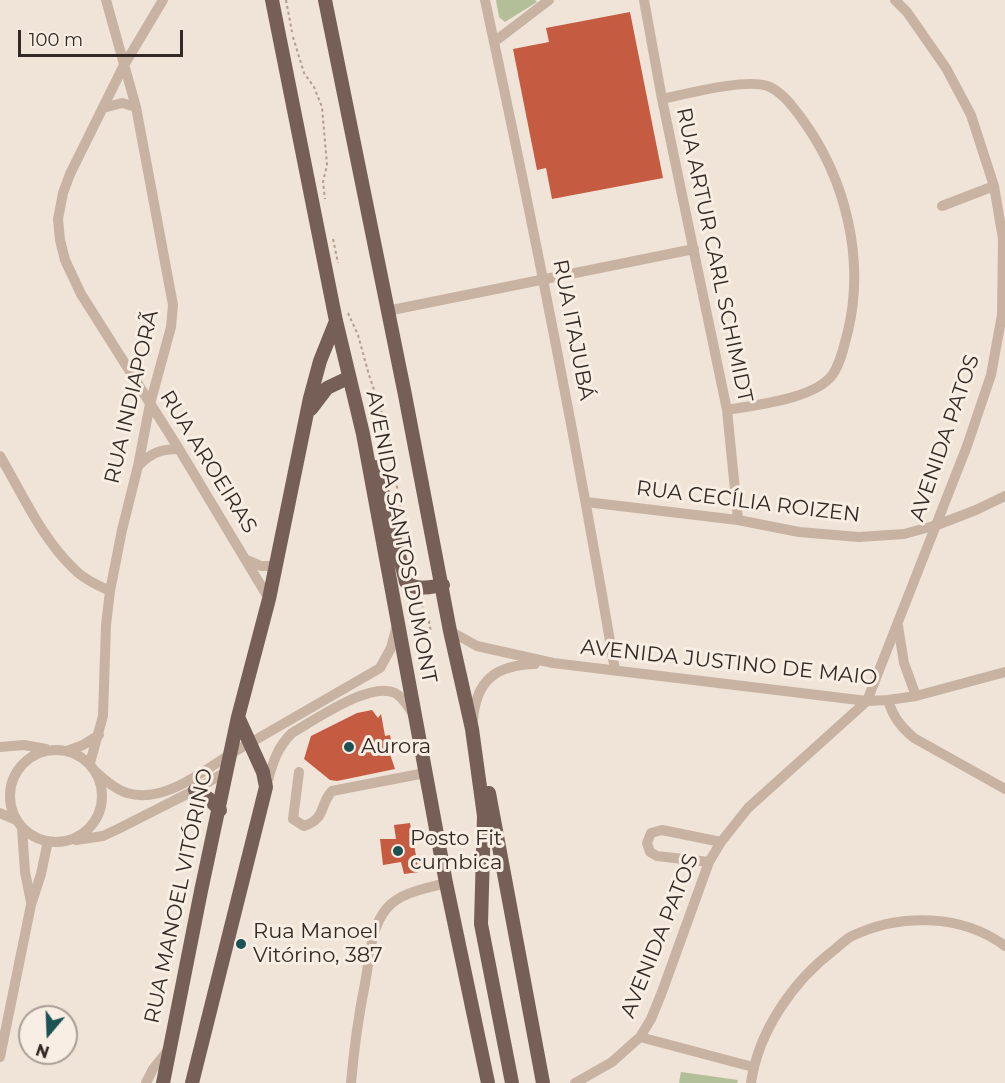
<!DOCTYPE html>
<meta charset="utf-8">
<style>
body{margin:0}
#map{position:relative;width:1005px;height:1083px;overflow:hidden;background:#f0e3d7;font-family:Montserrat,sans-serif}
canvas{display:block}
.north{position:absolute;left:18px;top:1005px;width:60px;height:60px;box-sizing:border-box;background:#f8eee3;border:2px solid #a99f97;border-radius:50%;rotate:199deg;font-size:16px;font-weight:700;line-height:24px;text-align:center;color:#332925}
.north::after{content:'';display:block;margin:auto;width:21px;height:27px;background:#1c5254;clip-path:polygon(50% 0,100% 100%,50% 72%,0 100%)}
.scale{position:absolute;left:18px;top:30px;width:165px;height:27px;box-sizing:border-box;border:3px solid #332925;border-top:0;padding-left:8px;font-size:18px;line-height:21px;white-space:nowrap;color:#332925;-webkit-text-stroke:4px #f8eee3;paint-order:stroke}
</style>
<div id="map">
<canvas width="1005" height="1083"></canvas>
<div class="north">N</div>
<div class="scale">100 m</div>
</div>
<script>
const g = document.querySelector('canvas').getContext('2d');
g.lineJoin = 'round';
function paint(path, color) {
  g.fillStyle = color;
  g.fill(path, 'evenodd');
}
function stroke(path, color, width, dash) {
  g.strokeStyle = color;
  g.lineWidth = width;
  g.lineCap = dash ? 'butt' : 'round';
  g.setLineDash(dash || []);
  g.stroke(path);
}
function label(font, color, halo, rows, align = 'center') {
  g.font = font + ' Montserrat,sans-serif';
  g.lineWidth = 6;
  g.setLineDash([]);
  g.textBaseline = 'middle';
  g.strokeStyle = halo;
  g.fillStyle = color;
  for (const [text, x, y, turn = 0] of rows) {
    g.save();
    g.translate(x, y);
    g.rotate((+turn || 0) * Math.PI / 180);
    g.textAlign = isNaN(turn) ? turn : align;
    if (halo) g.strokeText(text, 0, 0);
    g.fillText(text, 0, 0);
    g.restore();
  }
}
const green = new Path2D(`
 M496 0H535L537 2 505 22 499 17Z
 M681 1072 738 1080 737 1083H679Z`);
const building = new Path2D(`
 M630 12 663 178 552 199 546 168 537 170 513 49 549 42 546 28Z
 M372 710 378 718 381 714 385 736 390 735 392 745 388 748 395 769 337 781 330 780 304 759 311 736 357 713Z
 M410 823 419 872 404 874 401 862 383 865 380 839H396L394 825Z`);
const path = new Path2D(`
 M286 0 292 32
 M293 37 304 73 314 87 322 107 327 165 323 182 325 199
 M333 239 338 263
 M348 313 358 335 369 375 386 425 402 515
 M419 599 429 621 431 633`);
const minor = new Path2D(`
 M163 0 123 67 70 174 63 193 58 219 60 240 65 260 81 294 179 449 269 599
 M485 0C533 222 577 445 615 670
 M644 0 662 99 727 410 738 520
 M494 42 549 0
 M662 99C686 94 750 77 770 87 784 94 793 107 802 119 846 179 865 259 848 331 844 346 841 362 833 374 816 399 755 405 727 410
 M103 108 122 103 136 107
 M942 206 994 186
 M387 311 694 249
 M0 456C22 493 42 539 74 569 84 579 97 585 110 591
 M138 466C151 453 160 449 179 449
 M586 502 738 520 799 532 859 537 904 534 937 525 976 510 1005 496
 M245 559 261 566H276
 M898 626 904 663 916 696
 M450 631 477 646 553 663 867 701 888 700 916 696 1005 672
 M888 700C893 717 901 727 914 738L1005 789
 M473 720C476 680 496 665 535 664
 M0 747 24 745 46 749
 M10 796a46 46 0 1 1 92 0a46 46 0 1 1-92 0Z
 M67 751 83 745 99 735
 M90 763 103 716 106 625 110 591 122 530 138 466 150 404 171 327 173 305 136 107 106 0
 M96 772C105 780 115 789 127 793 170 806 214 760 250 743L380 668 391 648 397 625
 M299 772 293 819 304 826C327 818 319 805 332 791L425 773
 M266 787C272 766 276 748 292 733 315 720 370 681 395 693 404 698 408 707 413 714
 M0 813 16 820
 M22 828 25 872 31 902
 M76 840 103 836 118 829 195 790 227 771
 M709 862 657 856 650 852 647 843 651 833 662 830 721 842
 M640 1037 753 1067
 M0 1057 31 905 41 874 48 841
 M146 1083 153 1069 169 1049
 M351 1083C354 1047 359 1013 366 978 370 954 371 927 387 908 401 892 427 888 446 883
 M575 1083 612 1062 640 1037 651 1019 662 992 709 862 721 842 748 808 867 701 967 446 991 375 1002 315 1003 239 994 186 971 115 946 68 907 12 895 0
 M751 1083C758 1032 793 981 834 950 840 945 846 939 852 936 900 913 962 914 1005 946`);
const major = new Path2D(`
 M272 0 336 321 363 434 446 883 488 1083
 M325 0 405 395 450 631 472 729 484 816 481 924 512 1083
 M311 409 327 388 348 378
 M376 467 406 582C416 591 430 587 443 585
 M195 790 209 799 220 810
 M489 793 543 1083
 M163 1083 201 891 238 717 269 599 310 398 320 361 336 321
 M192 1083 266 787 263 772 238 717`);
const markers = [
 [349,747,6,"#1c5254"],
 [398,851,6,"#1c5254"],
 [241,944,6,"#1c5254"]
];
const streetNames = [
 ["RUA ARTUR CARL SCHIMIDT",714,255,78],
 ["RUA ITAJUBÁ",573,330,79],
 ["RUA INDIAPORÃ",132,397,-77],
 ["AVENIDA PATOS",945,438,-71],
 ["RUA AROEIRAS",208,462,58],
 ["RUA CECÍLIA ROIZEN",748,502,7],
 ["AVENIDA SANTOS DUMONT",401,537,79],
 ["AVENIDA JUSTINO DE MAIO",729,663,6],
 ["RUA MANOEL VITÓRINO",179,896,-78],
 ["AVENIDA PATOS",660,936,-68]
];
const poiNames = [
 ["Aurora",361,747],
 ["Posto Fit",410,839],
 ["cumbica",410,863],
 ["Rua Manoel",253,932],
 ["Vitórino, 387",253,956]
];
paint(green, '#b3bf98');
paint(building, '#c55b41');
stroke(path, '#b39d8e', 2, [3, 3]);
stroke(minor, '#c8b3a3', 10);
stroke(major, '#755f56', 14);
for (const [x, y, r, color] of markers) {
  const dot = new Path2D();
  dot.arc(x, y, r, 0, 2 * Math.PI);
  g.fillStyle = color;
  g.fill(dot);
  stroke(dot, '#f8eee3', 2);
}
label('21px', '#332925', '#f8eee3', streetNames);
label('21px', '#332925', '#f8eee3', poiNames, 'left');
</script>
